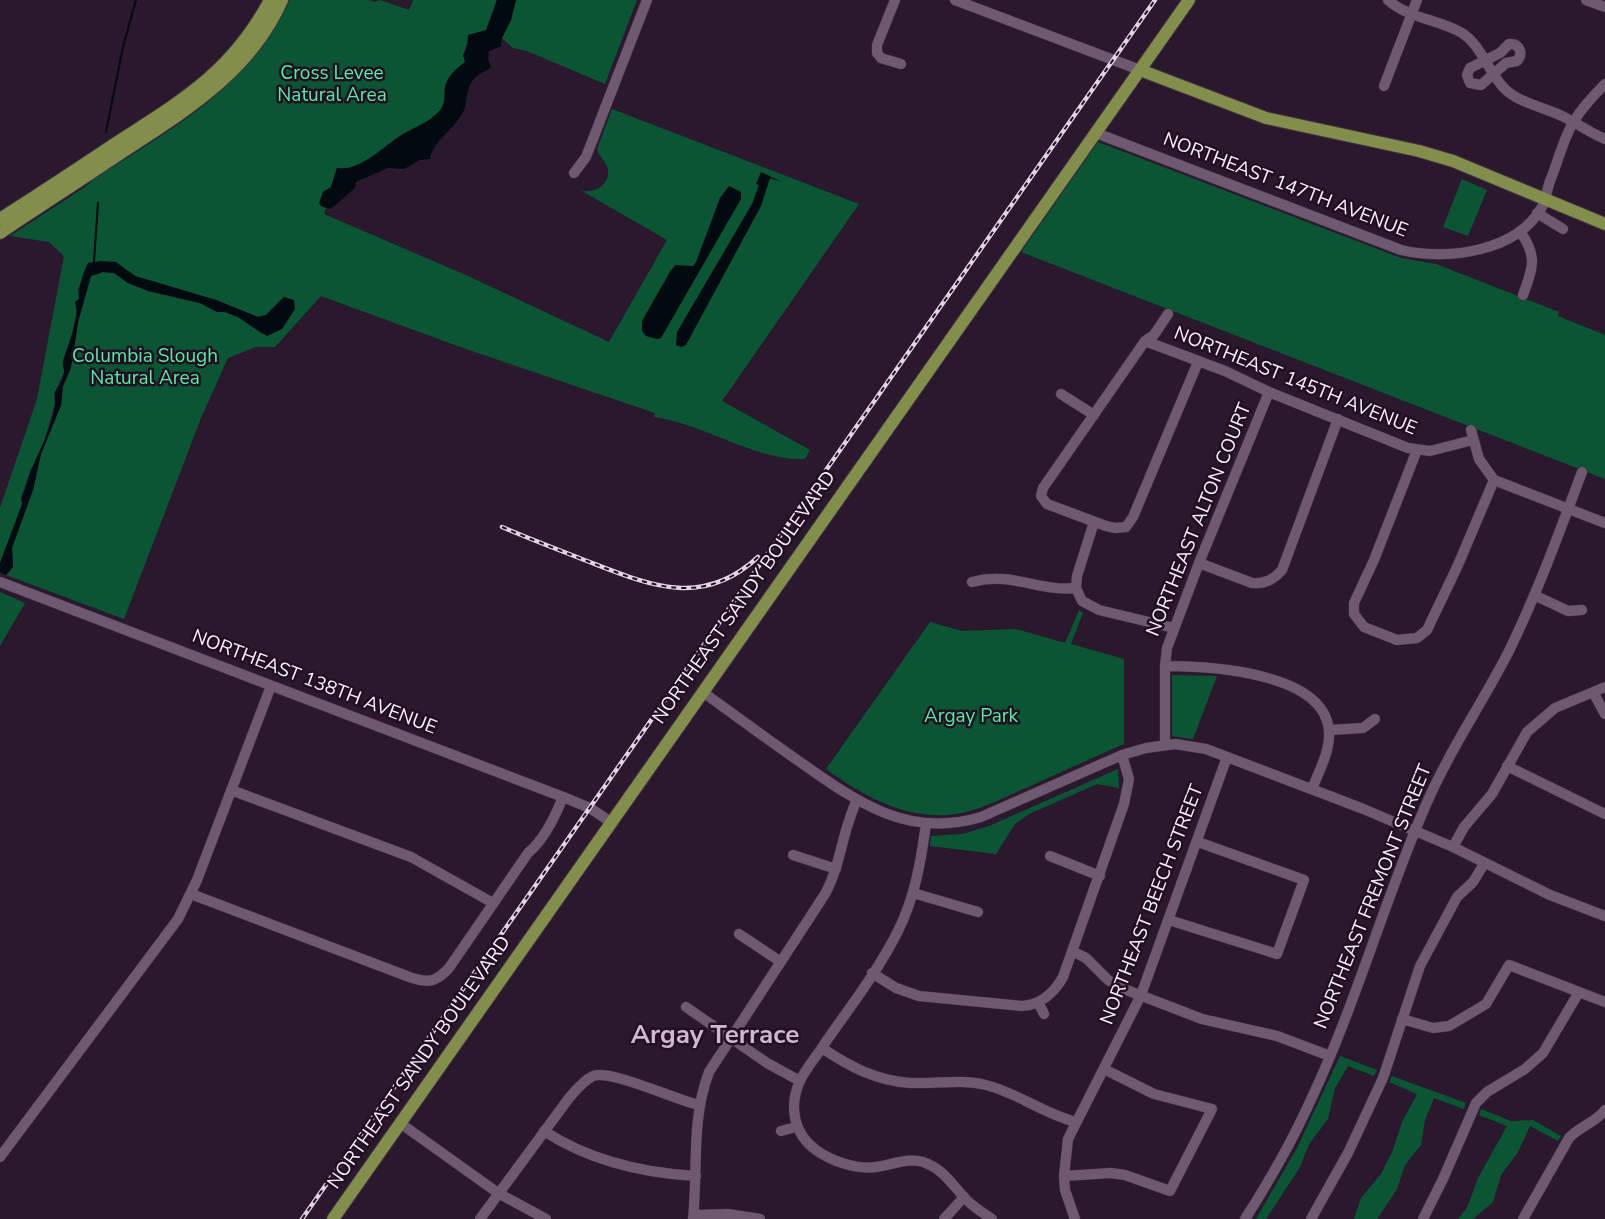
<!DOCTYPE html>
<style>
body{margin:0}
canvas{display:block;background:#2a182c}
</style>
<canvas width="1605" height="1219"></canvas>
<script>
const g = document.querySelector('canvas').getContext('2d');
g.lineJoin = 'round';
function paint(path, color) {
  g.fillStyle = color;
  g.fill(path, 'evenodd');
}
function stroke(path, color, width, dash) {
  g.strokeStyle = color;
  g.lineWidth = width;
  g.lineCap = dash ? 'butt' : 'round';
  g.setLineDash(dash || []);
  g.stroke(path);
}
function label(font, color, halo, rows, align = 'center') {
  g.font = font + ' "Nunito Sans",sans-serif';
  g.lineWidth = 5;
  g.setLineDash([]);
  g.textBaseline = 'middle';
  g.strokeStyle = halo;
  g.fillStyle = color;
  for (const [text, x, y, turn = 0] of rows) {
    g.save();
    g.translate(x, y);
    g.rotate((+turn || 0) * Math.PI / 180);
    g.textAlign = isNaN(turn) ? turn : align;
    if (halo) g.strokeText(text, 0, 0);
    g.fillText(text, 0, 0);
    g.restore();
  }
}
const green = new Path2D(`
 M290 0H369L375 2 380 0 409 10 413 0H497C493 8 493 21 488 28 477 43 461 35 465 62 457 68 446 78 445 88 444 96 446 101 441 109 431 123 414 127 400 136 382 148 360 172 337 168L331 187 323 192 321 206 326 208 324 214 468 276 609 342 667 240 582 191C595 193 610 185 608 169 606 161 599 157 597 149L612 109 859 204 722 401 810 450 805 459C755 461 705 424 654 417L655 413 463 348 321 296 275 347H256L228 358 201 418 124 619 6 575 10 571 13 564 12 548 15 538 33 490 41 454 61 405 63 386 73 357 78 322 91 276 103 272 114 273 128 283 148 291 200 303 217 312H225L238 317 262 334 284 297 266 315 258 317 216 300 135 276 129 271 88 264 78 289 79 299 75 302 77 311 69 347 63 363 64 372 54 394 55 403 44 442 36 462 31 469 21 498 23 504 0 563V508L37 399 64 256 49 242 10 236 85 187 91 182 92 174 99 176C180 123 244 91 290 0Z
 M516 0H637L605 84 527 51 513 48 502 38 511 20Z
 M1098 142 1401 258 1436 264 1559 312 1558 316 1605 335V479L1021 252Z
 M1462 179 1487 190 1468 236 1443 227Z
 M0 592 25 603 0 646Z
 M1079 610 1083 613 1071 644 1124 659V744C1091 758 1059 773 1026 788 1006 796 987 807 966 812 915 825 866 798 826 769L930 622 962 631 1016 629 1065 643Z
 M1172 675 1217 676 1193 739 1172 736Z
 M1118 769 1119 788 1097 784 1029 814 1015 824 996 854 930 846 931 836 962 834 989 826Z
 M1340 1056 1377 1070 1374 1076 1348 1066 1335 1088 1328 1119 1309 1144 1300 1167 1266 1219H1256L1297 1148Z
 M1392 1076 1466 1103 1464 1109 1434 1098 1425 1120 1421 1145 1405 1165 1397 1189 1377 1219H1354L1361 1198 1381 1174 1393 1150 1402 1122 1417 1094 1389 1082Z
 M1481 1109 1511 1121 1533 1120 1561 1136 1558 1141 1530 1126 1518 1152 1501 1175 1493 1202 1473 1219H1458L1467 1208 1478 1178 1507 1126 1479 1115Z`);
const water = new Path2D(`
 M497 0H516L511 20 502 38 501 46 489 51 488 59 491 67C485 72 479 73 473 80 465 90 468 100 464 110 456 129 433 140 430 159L420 160 404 169 388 168 356 182 355 188 333 207 330 209 321 206 319 203 323 192 331 187 337 168C359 172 383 147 400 136 414 127 431 122 441 109 446 101 444 96 445 88 446 77 457 68 465 62L463 55 467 48 468 35 486 30Z
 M761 172 782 182 770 178 761 206 686 345 681 347 676 345 677 332 752 204 759 185 756 184Z
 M729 186 741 192V199L661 338 657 339 646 336 642 331V321L671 270 676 265 693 266 696 262 720 198Z
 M101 261 116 262 135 276 216 300 258 317 266 315 284 297 294 300 295 309 282 329 267 336 238 317 225 312H217L200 303 148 291 128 283 114 273 103 272 91 276 78 322 71 368 63 386 61 405 41 454 33 490 12 548 13 567 6 575 0 572V563L22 504C20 495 25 492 27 483 35 454 58 424 55 392 58 389 64 378 64 372 65 369 62 365 63 362 67 344 81 321 75 302L79 299C79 286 82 275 88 263Z`);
const stream = new Path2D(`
 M106 132 123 47 136 0
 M94 262 98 203`);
const minor = new Path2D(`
 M895 0 877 45V53L881 58 901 64
 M955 0 1140 70
 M1388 0C1409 19 1438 19 1462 33 1482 46 1488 72 1504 88 1518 103 1544 107 1562 116 1577 123 1590 133 1605 139
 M1586 0 1605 7
 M1509 44C1519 43 1524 53 1517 61L1506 63 1481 85 1470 83 1467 75 1470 68 1500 53Z
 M1384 86 1417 0
 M1096 133 1401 250C1446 261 1517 252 1542 207 1546 200 1547 189 1550 181 1558 162 1563 139 1574 121 1582 108 1594 95 1605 84
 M574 173 586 157 647 0
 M1537 213 1563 229
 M1520 231C1538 257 1533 267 1523 295
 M1145 341 1225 371 1269 392 1408 448 1430 451 1473 440
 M1061 394 1094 415
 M1471 430 1479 459 1494 480 1605 523
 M1417 450 1374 560 1354 603V614L1364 627 1397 640 1417 638 1427 630 1458 565 1494 480
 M1041 496 1047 504 1106 526 1115 528 1126 527 1133 517 1198 362
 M1041 496 1043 488 1145 341 1154 335 1168 314
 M1094 522 1077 576 1076 588 1082 601 1099 610 1174 628
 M1199 563 1252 583C1265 584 1273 580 1282 570L1338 419
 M0 582 563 797 590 808 612 823
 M972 582C1012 571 1038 592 1076 588
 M1534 595 1568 611 1582 610
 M1165 666C1209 666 1326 672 1329 732 1330 752 1319 771 1312 789
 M1593 692 1605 714
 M704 693C736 716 767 739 800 762 857 802 908 839 981 817L1122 755 1146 748 1175 744 1206 749 1361 808 1453 847 1550 895 1605 916
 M1329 730 1363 728 1375 719
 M1165 745V666L1167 648 1199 563 1269 392
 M1507 766 1605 814
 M231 790 411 857 493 903
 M926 824C921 861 915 897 898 931 878 971 850 1007 825 1043 817 1056 805 1069 799 1083 789 1108 794 1134 816 1150 831 1161 857 1170 876 1167 892 1165 907 1157 923 1162 943 1169 950 1182 963 1196 971 1206 982 1212 992 1219
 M1453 847 1464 827 1492 794 1527 732 1555 708 1605 687
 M793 855 836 869
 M1050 856 1100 876
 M913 893 978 912
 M191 894 412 978C429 983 436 982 449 968L528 853C544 840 555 817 563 797
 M1169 920 1277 954 1304 880 1198 842
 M739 934 781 962
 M1072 951 1086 958 1108 980 1124 989 1202 1019 1277 1036 1330 1056
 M872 973 896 988 919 996 1022 1006C1040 1005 1054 993 1063 977L1124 804 1129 779 1122 755
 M1038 1002 1044 1014
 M686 1007 767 1063 800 1081
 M1402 1019 1433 1028 1449 1026 1486 1004 1509 965 1605 1002
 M822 1048C850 1067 877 1081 911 1083 936 1084 961 1079 986 1085 1018 1093 1044 1114 1076 1122
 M400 1123 498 1193 546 1219
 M544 1131C590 1161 642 1173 696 1176
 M781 1131 796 1127
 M0 1157 178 919 197 880 271 686
 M1064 1176 1111 1173 1125 1175 1170 1191 1212 1109 1154 1094 1104 1069
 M694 1215 728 1214 760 1219
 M480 1219 569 1098C576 1090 583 1081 593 1076 610 1069 676 1100 699 1105
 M693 1219C698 1169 691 1119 709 1072L825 894C841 865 842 831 857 800
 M944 1219 964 1197
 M1075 1219 1065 1190 1064 1176 1068 1139 1141 995 1227 757
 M1245 1219C1268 1183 1289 1147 1307 1108 1354 1011 1382 906 1425 807 1448 753 1481 705 1508 653 1537 594 1559 533 1582 472
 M1311 1219 1348 1153 1383 1078 1420 966 1457 897 1473 882 1484 864
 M1423 1219 1443 1179 1476 1103 1487 1092 1525 1069 1543 1053 1579 992
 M1523 1219 1569 1138C1580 1126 1595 1123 1605 1110`);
const major = new Path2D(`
 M1140 70 1266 118 1419 151 1453 161 1605 224
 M0 219C39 194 77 169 116 143 181 101 232 72 270 0
 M0 233C40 206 81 180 121 153 185 111 250 73 282 0
 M333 1219 1189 0`);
const rail = new Path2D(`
 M502 527C530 539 559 550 587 561 649 585 702 609 758 557
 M302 1219 1155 0`);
const parkNames = [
 ["Cross Levee",332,74],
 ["Natural Area",332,96],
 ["Columbia Slough",145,357],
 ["Natural Area",145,379],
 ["Argay Park",971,717]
];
const streetNames = [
 ["NORTHEAST 147TH AVENUE",1285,186,21],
 ["NORTHEAST 145TH AVENUE",1295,382,22],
 ["NORTHEAST ALTON COURT",1200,520,-68],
 ["NORTHEAST SANDY BOULEVARD",745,598,-55],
 ["NORTHEAST 138TH AVENUE",314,683,21],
 ["NORTHEAST FREMONT STREET",1374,897,-68],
 ["NORTHEAST BEECH STREET",1153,905,-69],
 ["NORTHEAST SANDY BOULEVARD",420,1063,-55]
];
const districtNames = [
 ["Argay Terrace",715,1037]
];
paint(green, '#0b5535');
paint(water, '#000a0f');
stroke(stream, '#000a0f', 2);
stroke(minor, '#413243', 11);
stroke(major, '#413243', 14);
stroke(minor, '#6f5971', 10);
stroke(major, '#838e4c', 12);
stroke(rail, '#e2d4e3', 4.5);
stroke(rail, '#210f22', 2, [5]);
label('19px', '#5beaa4', '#210f22', parkNames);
label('19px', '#fceffd', '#210f22', streetNames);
label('bold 26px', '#d0b7d1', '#210f22', districtNames);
</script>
